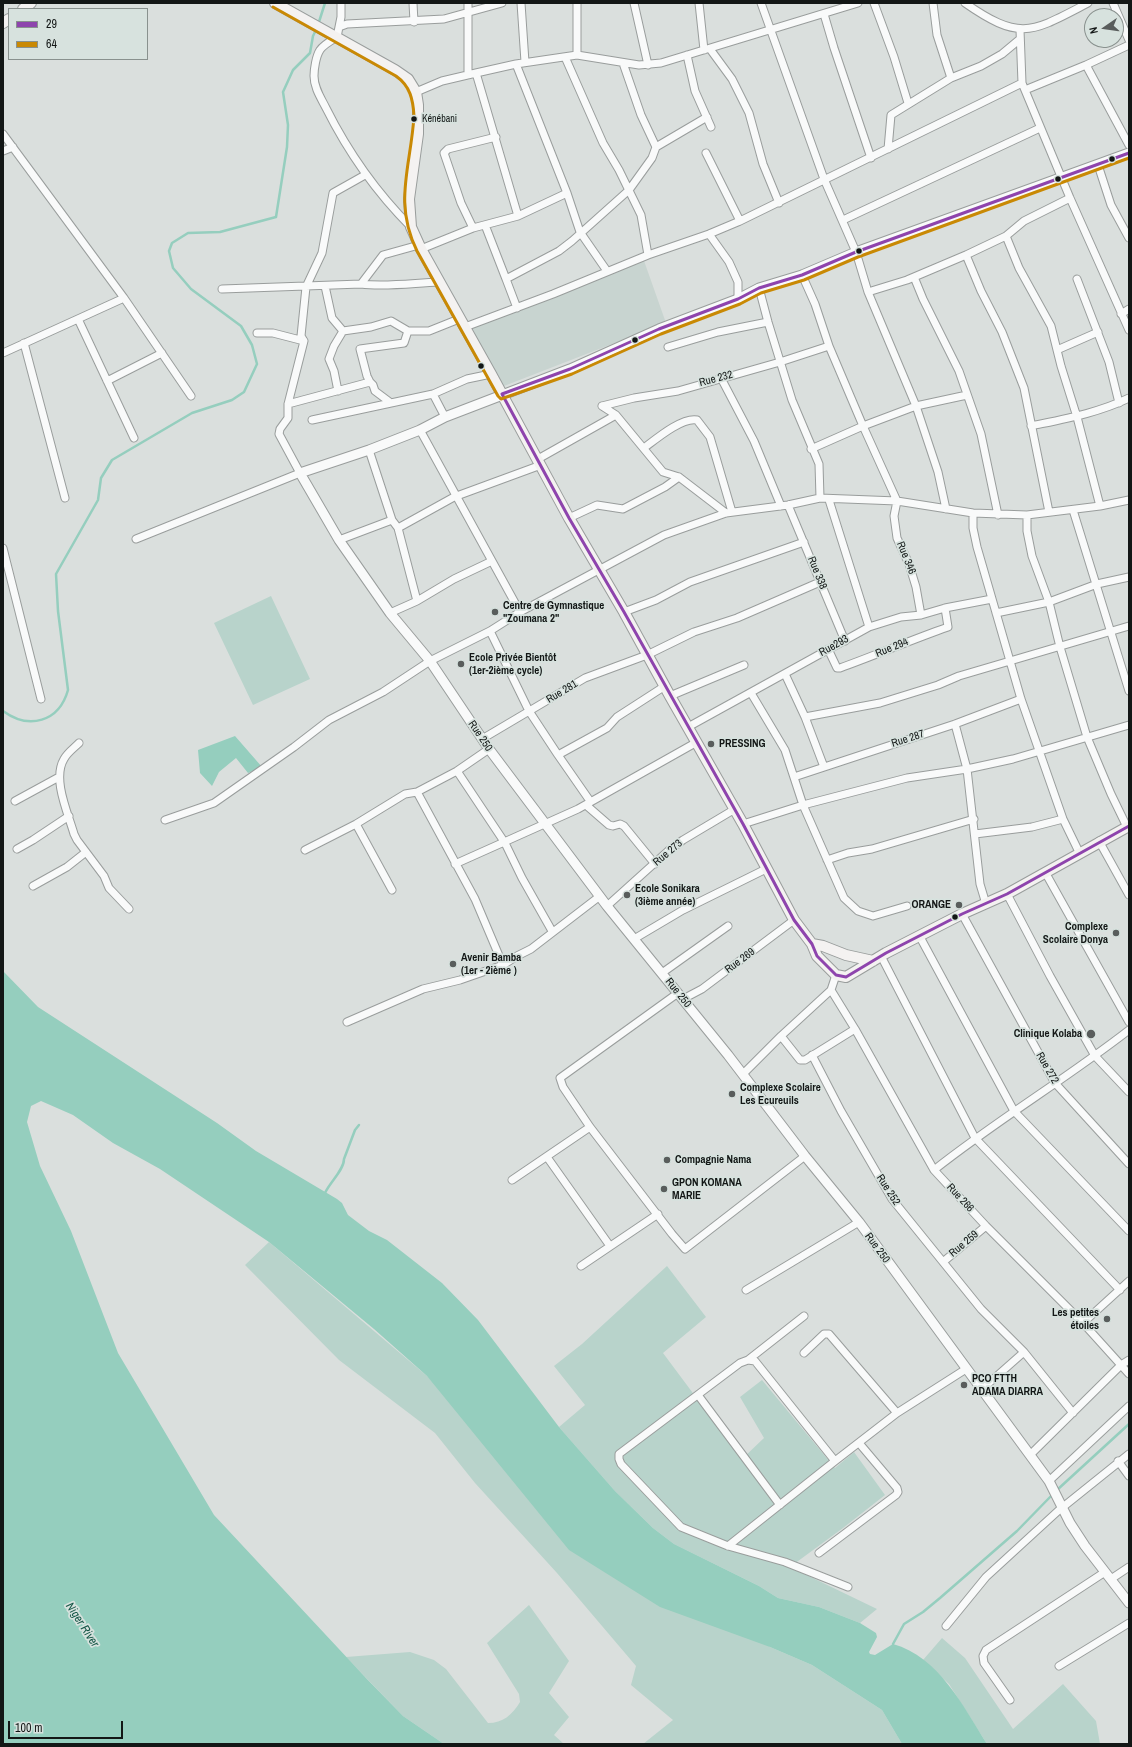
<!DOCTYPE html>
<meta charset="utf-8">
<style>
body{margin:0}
#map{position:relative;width:1132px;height:1747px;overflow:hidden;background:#dadfdd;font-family:"Archivo Narrow",sans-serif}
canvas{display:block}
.frame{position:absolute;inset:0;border:4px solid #131716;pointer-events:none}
.legend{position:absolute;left:8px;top:8px;width:140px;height:52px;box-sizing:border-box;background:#d7e2de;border:1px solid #89918e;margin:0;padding:5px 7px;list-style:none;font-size:12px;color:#131716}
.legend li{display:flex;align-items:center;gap:8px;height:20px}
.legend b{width:20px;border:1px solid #89918e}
.north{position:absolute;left:1084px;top:8px;width:40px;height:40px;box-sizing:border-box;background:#d7e2de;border:1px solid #89918e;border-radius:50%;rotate:257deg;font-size:11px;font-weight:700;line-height:16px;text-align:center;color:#131716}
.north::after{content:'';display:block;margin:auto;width:14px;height:18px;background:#595d5c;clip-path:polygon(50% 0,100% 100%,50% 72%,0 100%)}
.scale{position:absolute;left:8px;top:1721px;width:115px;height:18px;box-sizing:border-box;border:2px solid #131716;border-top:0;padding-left:5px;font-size:12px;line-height:14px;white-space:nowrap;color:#131716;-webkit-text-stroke:3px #d7e2de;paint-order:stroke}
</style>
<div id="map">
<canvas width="1132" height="1747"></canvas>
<div class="frame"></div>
<ul class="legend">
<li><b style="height:5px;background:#8e44ad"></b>29</li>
<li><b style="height:5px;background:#c98904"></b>64</li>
</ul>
<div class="north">N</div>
<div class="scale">100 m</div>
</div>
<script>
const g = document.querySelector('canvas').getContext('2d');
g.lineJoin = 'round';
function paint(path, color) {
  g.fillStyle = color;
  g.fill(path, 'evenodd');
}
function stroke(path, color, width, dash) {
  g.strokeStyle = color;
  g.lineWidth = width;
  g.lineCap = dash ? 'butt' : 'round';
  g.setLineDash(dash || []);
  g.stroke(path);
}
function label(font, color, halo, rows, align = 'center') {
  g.font = font + ' "Archivo Narrow",sans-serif';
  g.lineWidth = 3.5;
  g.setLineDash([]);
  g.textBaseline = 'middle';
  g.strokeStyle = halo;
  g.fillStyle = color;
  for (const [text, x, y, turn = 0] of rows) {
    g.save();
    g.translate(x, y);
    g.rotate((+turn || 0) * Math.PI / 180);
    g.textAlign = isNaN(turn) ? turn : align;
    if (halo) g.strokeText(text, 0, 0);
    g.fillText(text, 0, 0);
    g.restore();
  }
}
const built = new Path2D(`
 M643 258 666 323 504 386 486 356 471 326Z`);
const green = new Path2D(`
 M271 596 310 679 253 705 214 623Z
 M269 1242 427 1376 770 1647 812 1665 882 1710 902 1744H643L673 1720 631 1685 636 1666 557 1573 475 1483 435 1433 339 1360 245 1265Z
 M667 1266 706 1317 663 1353 742 1459 764 1438 740 1397 762 1380 835 1468 854 1452 885 1495 843 1528 790 1567 877 1609 860 1623 819 1607 778 1598 759 1586 674 1544 653 1528 615 1491 559 1427 585 1405 554 1366 582 1344Z
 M529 1605 569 1661 549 1693 569 1717 554 1735 564 1744H444L403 1716 346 1657 410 1652 434 1660 446 1669 488 1723C503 1723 512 1715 520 1702L519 1694 487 1643Z
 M942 1638 965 1658 1013 1729 1063 1684 1096 1721 1100 1744H987L949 1684 923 1660Z`);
const water = new Path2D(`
 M235 736 262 767 248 773 236 758 219 772 212 786 200 773 198 750Z
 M3 971 38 1007 217 1123 256 1151 337 1199 342 1203 348 1215 369 1231 387 1240 442 1283 478 1320 559 1427 615 1491 653 1528 674 1544 759 1586 778 1598 819 1607 860 1623 876 1633 877 1637 869 1652 870 1654 875 1655 893 1644C939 1657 963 1706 987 1744H902L882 1710 812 1665 770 1647 660 1607 569 1550 427 1376 374 1329 269 1242 160 1169 113 1143 73 1115 41 1101 31 1106 27 1122 40 1166 71 1231 118 1353 214 1515 366 1678 403 1716 444 1744H3Z`);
const stream = new Path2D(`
 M318 25 325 3
 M3 711C29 730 59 722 68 690L58 611 56 574 98 500 101 478 112 460 192 413 232 400 244 392 257 364 252 345 241 326 191 289 173 268 169 251 172 243 188 233 220 232 276 217 287 147 288 125 283 92 293 70 310 53 313 36 316 30
 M325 1193C330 1182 344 1170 344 1159L355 1130 359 1125
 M1057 1490 1129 1424
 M893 1644 904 1624 923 1612 940 1598 1017 1531 1053 1494`);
const minor = new Path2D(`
 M413 3 414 22
 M468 3V75
 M521 3 525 62
 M634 3 648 65
 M699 3 704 50
 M761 3 824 179 856 252 868 292 916 406 938 472 946 509
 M874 3 894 57 908 103
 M933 3 937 35 951 78
 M965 3C1021 42 1032 32 1088 3
 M1113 3 1129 40
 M824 14 834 48 871 158
 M339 27 341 17V3
 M1020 30 1022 83 1070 198 1129 330
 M710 49 732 79 749 113 763 164 779 203
 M577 55V3
 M687 55 695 91 711 127
 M565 57 603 143 619 170 641 215 648 255
 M516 64 567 193 580 232 607 271
 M1086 65 1129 145
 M476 73 518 216
 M1025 90 1086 65 1129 45
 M416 92 442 81 476 73 516 64 577 55 639 65 661 63 858 3
 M3 134 124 298 191 396
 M656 147 707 117
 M888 149 891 115 951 78 981 66 1002 54 1020 39
 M3 151 13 147
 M706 153 740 221
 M1098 165 1111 205 1129 238
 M843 220 1040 128
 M485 225 506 279
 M411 227C376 192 348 152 326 108 321 98 314 88 314 76 314 69 316 56 320 50 323 45 332 40 337 37L339 27 347 24 444 19 502 3
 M473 228 461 203 444 153 448 149 496 137
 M709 234 729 262 738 282V299
 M1006 236 1019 268 1051 326 1061 366 1077 417 1100 506
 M421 249 473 228 518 216 567 193
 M966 255 981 291 1002 332 1024 388 1049 512
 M802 275 815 304 829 346 863 426 897 501 894 516 897 538 909 564 916 587 921 615
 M914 277 923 299 959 371 981 434 998 515
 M1077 279 1109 362 1119 403
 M361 284 383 255 419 245
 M325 286 332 318 343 331
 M759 288 768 322 792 400 819 464 820 498
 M222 289 361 284C386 287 413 283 439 282
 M868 292 907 280 966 255 1006 236 1024 221 1070 198
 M517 308 506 279 559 251 572 241 629 190 652 158 656 147 641 115 623 63
 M1121 314 1129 309
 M78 319 134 438
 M465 327 553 294 648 255 709 234 740 221 1022 83
 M257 333H273L304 341
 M24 343 65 498
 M668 347 718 332 768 322
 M1057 350 1098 332
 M3 353 124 298
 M721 378 754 441 781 506
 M107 381 162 353
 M370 382 367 376 360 349 404 343 408 331
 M338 391 334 371 329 359 334 346 343 331 371 327 391 321 408 331H429L459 319
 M433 394 467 379 491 374
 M288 404 370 382 373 385 375 391 391 403 433 394 445 417
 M602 406 634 398 678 391 780 362 829 346
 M602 406 616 415 663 472 679 477 726 513
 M312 420 391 403
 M1031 426C1064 419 1098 413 1129 398
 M420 430 520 612
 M644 448C656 439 682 417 697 420L710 437 732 512
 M811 449 863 426 916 406 967 395
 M369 450 392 520 398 528 417 601 454 579 492 561
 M538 459 616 415
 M829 500 869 627
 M788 505 845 641
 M1073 510 1129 691
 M973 513V528L977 547 1021 699 1063 819 1079 852
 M1027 515V531L1032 556 1049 602 1060 647 1087 737 1111 794 1127 827
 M569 518 597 505 623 509 665 487 679 477
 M398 528 454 497 541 465
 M136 539 300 473 279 434 280 429 288 418V404L304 341 301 336 306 287 322 253 333 193 365 175
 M339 540 392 520
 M3 548 41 699
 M624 612 656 600 690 582 804 542
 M390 613 417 601
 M996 613 1049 602 1097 584 1129 577
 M490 631 529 711 558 755 590 801
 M828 649 837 668H840C876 655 911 640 948 627L945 608
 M785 674 805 717 824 767
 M751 693 785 750 803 805 844 898 858 911 873 916 907 906
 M670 696 744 665
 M805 717 880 703 938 685 959 676 1129 626
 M955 724 967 769 980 884 986 904
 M688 727 869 627 901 617 921 615 945 608 992 599
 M482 739 585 678 647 655 694 632 737 618 820 582
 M79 743C74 748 67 753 64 759 52 779 68 813 74 834L77 840 104 876 109 888 129 909
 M558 755 607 728 617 717 665 686
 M457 771 505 843 522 878 552 931
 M794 777 955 724 1021 699
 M417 792 475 899 503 965
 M15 801 59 777
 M586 805 609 825 613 826 620 824 624 826 655 864
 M165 820 214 803 294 747 329 720 383 692 430 661 490 631 520 612 664 535 726 513 788 505 820 498 897 501 973 513 1027 515 1100 506 1129 500
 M356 824 392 890
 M743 824 803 805 907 778 967 769 1013 759 1129 725
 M975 834 1032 827 1063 819
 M1099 841 1129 895
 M17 849 33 840 69 816
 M305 850 356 824 405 794 417 792 457 771 489 749
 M827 860 848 853 872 849 974 819
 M455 864 578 809 697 742
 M1045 872 1129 1022
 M33 886 67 867 86 852
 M1007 894 1050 976 1095 1056 1129 1092
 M607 906 668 851 683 840 735 809
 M962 914 1055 1083 1129 1164
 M920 937 1014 1111 1129 1231
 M634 939 683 910 766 869
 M881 956 975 1138 1120 1290
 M662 973 728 926
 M831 990 855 1029 934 1170 986 1226 1083 1323 1129 1374
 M678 993 560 1078 563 1087 590 1127 672 1234 685 1249 805 1156
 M683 999 702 989 794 920
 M347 1022 423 989 460 980 503 965 517 956 531 949 600 896
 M781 1036 800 1060H805L855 1029
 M812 1055 841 1111 892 1199 981 1309 1024 1352 1073 1413
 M743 1074 781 1036 831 990 836 975
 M547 1157 610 1246
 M934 1170C997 1120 1066 1079 1129 1030
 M512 1180 590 1127
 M943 1262 986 1226
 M581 1266 658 1214
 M746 1290 859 1222
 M1083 1323 1129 1281
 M804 1353 824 1334H829L897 1413
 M748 1360 804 1316
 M981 1390 1024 1352
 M698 1395 780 1505
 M1030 1455 1121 1365 1129 1360
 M835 1461 755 1361 748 1360 740 1363 619 1454V1459L621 1464 681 1527 728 1546 785 1562 848 1587
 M1118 1461 1129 1476
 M1049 1481 1129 1406
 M728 1546 835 1461 897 1413 966 1369
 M819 1553 896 1495 898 1492 897 1488 859 1443
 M1111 1579 1129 1567
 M946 1626 986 1577 1058 1511 1129 1454
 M1059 1666 1129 1623
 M1010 1700 984 1663 983 1656 986 1650 1105 1572`);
const tertiary = new Path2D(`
 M1129 153 856 252 802 275 759 288 738 299 659 329 570 369 445 417 420 430 369 450 300 473 339 540 390 613 430 661 489 749 607 906 728 1055 805 1156 859 1222 1049 1481 1070 1523 1085 1546 1129 1603`);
const secondary = new Path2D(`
 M275 3 395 70 408 79 416 92 418 105V134L409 199 411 227 421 249 491 374 569 518 624 612 670 696 743 824 794 920 812 944 817 956 836 975 846 977 886 953 962 914 1007 894 1129 826
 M23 9 31 3
 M3 23 9 19
 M812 944 823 946 846 955 873 961`);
const bus1 = new Path2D(`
 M502 394 569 518 624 612 743 824 794 920 812 944 817 956 836 975 846 977 886 953 962 914 1007 894 1129 826
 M502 394 570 369 659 329 738 299 759 288 802 275 856 252 1129 153`);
const bus2 = new Path2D(`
 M273 7 396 76C410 86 413 99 414 116 411 166 393 202 417 251L498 396 501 399 572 374 661 334 740 304 761 293 804 280 858 257 1129 158`);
const markers = [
 [414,119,3.5,"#131716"],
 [1112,159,3.5,"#131716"],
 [1058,179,3.5,"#131716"],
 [859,251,3.5,"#131716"],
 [635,340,3.5,"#131716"],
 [481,366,3.5,"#131716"],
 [495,612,4,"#595d5c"],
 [461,664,4,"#595d5c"],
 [711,744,4,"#595d5c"],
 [627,895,4,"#595d5c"],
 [959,905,4,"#595d5c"],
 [955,917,3.5,"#131716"],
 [1116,933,4,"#595d5c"],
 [453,964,4,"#595d5c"],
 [1091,1034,5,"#595d5c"],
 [732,1094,4,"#595d5c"],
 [667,1160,4,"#595d5c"],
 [664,1189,4,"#595d5c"],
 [1107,1319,4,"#595d5c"],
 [964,1385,4,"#595d5c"]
];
const busNames = [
 ["Kénébani",422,119]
];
const streetNames = [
 ["Rue 232",716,379,-15],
 ["Rue 346",906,558,68],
 ["Rue 338",817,573,68],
 ["Rue293",834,646,-29],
 ["Rue 294",892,648,-22],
 ["Rue 281",562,692,-31],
 ["Rue 250",480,736,56],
 ["Rue 287",908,739,-18],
 ["Rue 273",668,853,-40],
 ["Rue 269",740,961,-37],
 ["Rue 250",678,993,51],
 ["Rue 272",1047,1068,60],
 ["Rue 252",888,1190,57],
 ["Rue 266",960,1198,47],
 ["Rue 259",964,1244,-40],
 ["Rue 250",877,1248,54]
];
const poiNames = [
 ["Centre de Gymnastique",503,606],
 ["\"Zoumana 2\"",503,619],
 ["Ecole Privée Bientôt",469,658],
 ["(1er-2ième cycle)",469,671],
 ["PRESSING",719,744],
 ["Ecole Sonikara",635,889],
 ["(3ième année)",635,902],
 ["ORANGE",951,905,"right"],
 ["Complexe",1108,927,"right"],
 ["Scolaire Donya",1108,940,"right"],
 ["Avenir Bamba",461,958],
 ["(1er - 2ième )",461,971],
 ["Clinique Kolaba",1082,1034,"right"],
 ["Complexe Scolaire",740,1088],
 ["Les Ecureuils",740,1101],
 ["Compagnie Nama",675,1160],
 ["GPON KOMANA",672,1183],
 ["MARIE",672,1196],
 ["Les petites",1099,1313,"right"],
 ["étoiles",1099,1326,"right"],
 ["PCO FTTH",972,1379],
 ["ADAMA DIARRA",972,1392]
];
const waterNames = [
 ["Niger River",82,1625,57]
];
paint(built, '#c8d4d0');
paint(green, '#b8d3cb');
paint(water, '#95cebe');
stroke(stream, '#95cebe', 2.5);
stroke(minor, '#999d9c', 9);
stroke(tertiary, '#999d9c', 11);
stroke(secondary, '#999d9c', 12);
stroke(minor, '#f9fafa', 7);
stroke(tertiary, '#f9fafa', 9);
stroke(secondary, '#f4f2f1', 10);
stroke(bus1, '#8e44ad', 3);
stroke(bus2, '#c98904', 3);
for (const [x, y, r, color] of markers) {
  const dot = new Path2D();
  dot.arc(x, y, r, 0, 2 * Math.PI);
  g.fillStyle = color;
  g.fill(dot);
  stroke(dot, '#d7e2de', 1.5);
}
label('10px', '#131716', '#d7e2de', busNames, 'left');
label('11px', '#131716', '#d7e2de', streetNames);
label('bold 11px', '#131716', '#d7e2de', poiNames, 'left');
label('italic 12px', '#165747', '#d7e2de', waterNames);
</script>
